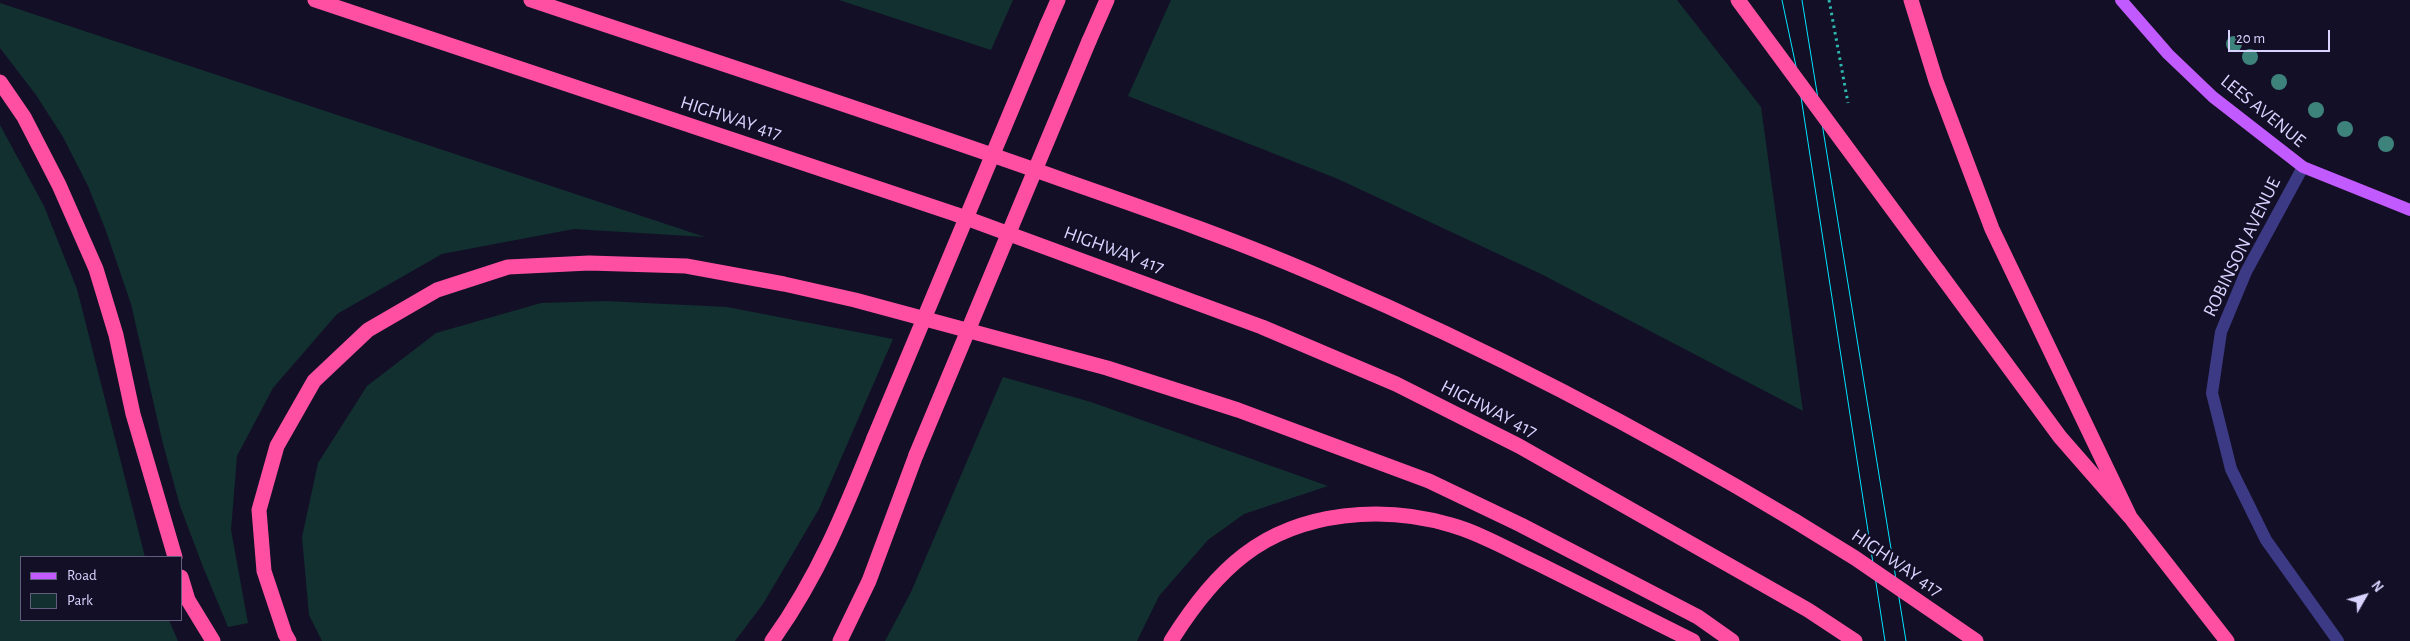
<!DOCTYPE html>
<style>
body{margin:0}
#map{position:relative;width:2410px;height:641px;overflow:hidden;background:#130f26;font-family:"Alegreya Sans",sans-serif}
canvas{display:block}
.legend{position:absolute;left:20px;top:556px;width:162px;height:65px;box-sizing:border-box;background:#130f26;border:1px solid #625e7d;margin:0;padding:6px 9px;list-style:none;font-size:15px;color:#d9d4ff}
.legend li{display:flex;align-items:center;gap:10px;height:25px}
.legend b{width:25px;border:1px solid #625e7d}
.north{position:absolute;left:2340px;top:571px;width:50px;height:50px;-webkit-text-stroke:4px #130f26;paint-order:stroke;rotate:52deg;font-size:14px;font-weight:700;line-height:20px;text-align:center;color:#d9d4ff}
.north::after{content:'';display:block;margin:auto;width:18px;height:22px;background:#d9d4ff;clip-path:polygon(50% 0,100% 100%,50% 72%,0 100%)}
.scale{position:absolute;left:2228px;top:30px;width:102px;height:22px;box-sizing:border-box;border:2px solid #d9d4ff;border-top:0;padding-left:6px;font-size:15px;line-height:18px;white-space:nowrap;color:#d9d4ff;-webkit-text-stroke:4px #130f26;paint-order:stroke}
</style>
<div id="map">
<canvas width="2410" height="641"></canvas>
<ul class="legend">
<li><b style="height:6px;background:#c25bff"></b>Road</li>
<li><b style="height:14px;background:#12302f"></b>Park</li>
</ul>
<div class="north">N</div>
<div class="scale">20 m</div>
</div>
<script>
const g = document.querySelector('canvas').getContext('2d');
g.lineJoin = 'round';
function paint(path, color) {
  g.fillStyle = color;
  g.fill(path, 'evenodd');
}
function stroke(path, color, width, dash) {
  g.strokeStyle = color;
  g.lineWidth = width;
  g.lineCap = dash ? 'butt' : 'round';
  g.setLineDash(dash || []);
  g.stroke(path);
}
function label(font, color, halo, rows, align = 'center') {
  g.font = font + ' "Alegreya Sans",sans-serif';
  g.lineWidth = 4;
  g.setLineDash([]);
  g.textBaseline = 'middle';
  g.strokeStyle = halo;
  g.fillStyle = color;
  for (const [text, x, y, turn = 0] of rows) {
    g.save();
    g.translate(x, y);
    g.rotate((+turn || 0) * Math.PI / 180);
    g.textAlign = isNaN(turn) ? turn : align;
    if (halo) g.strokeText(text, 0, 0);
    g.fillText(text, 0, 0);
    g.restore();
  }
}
const green = new Path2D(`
 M839 0H1013L991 50Z
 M1171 0H1677L1761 107 1803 411 1541 274 1338 179 1128 96Z
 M0 3 705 237 574 229 442 254 337 314 273 388 237 456 231 530 248 623 228 627 203 567 180 506 162 440 131 304 106 231 88 186 63 137 36 95 0 48Z
 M0 125 44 206 77 289 145 557H21V620H169L178 641H0Z
 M605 301 727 307 893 339 819 509 763 604 735 641H322L309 615 302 537 318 463 367 386 436 333 541 303Z
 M1003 377 1091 402 1328 486 1244 514 1208 540 1159 596 1137 641H885L911 592Z`);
const path = new Path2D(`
 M1829 0 1848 103`);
const minor = new Path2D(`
 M2303 167 2246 272 2221 332 2212 393 2231 469 2266 540 2338 641`);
const major = new Path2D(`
 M2121 0 2168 54 2213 97 2303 167 2410 210`);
const highway = new Path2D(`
 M315 0 955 214 1262 327 1396 384 1519 446 1808 610 1855 641
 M531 0C710 60 889 118 1066 181 1155 212 1244 243 1330 281 1490 350 1645 431 1795 521
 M1911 0 1936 81 1992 229 2130 517
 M1047 25 1058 0
 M1089 41 1107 0
 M0 82 24 117 59 185 96 269 116 335 133 414 175 557
 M1938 271 2060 437 2130 517 2227 641
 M181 577 188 600 213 641
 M289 641 285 634 264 571 259 510 277 446 314 381 368 330 437 290 508 267 589 263 686 266 784 284 855 300 1107 368 1238 410 1429 481 1521 525 1698 617 1732 641
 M772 641C818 577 845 510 874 438
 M840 641 869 581 916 455
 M1171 641C1191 609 1214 578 1244 555 1301 511 1384 505 1451 525 1480 533 1509 550 1537 563 1589 589 1641 615 1693 641`);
const tram = new Path2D(`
 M1782 0 1797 71 1885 641
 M1802 0 1906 641`);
const highwayBridge = new Path2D(`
 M1738 0 1938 271
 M874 438 1047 25
 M916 455 1089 41
 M1795 521 1855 558 1976 641`);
const trees = [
 [2234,44],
 [2250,57],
 [2279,82],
 [2316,110],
 [2345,129],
 [2386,144]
];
const streetNames = [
 ["LEES AVENUE",2263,111,39],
 ["HIGHWAY 417",731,118,18],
 ["ROBINSON AVENUE",2242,247,-64],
 ["HIGHWAY 417",1114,250,20],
 ["HIGHWAY 417",1489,409,27],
 ["HIGHWAY 417",1897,563,34]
];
paint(green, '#12302f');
stroke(path, '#2fb8b0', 3, [2.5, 4]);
stroke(minor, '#3d3a85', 12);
stroke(major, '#c25bff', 12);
stroke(highway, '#ff4fa3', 15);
stroke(tram, '#00e5ff', 1);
stroke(highwayBridge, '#ff4fa3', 15);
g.fillStyle = '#3d827b';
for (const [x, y] of trees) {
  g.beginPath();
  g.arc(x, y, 8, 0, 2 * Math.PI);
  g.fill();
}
label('19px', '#d9d4ff', '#130f26', streetNames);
</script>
